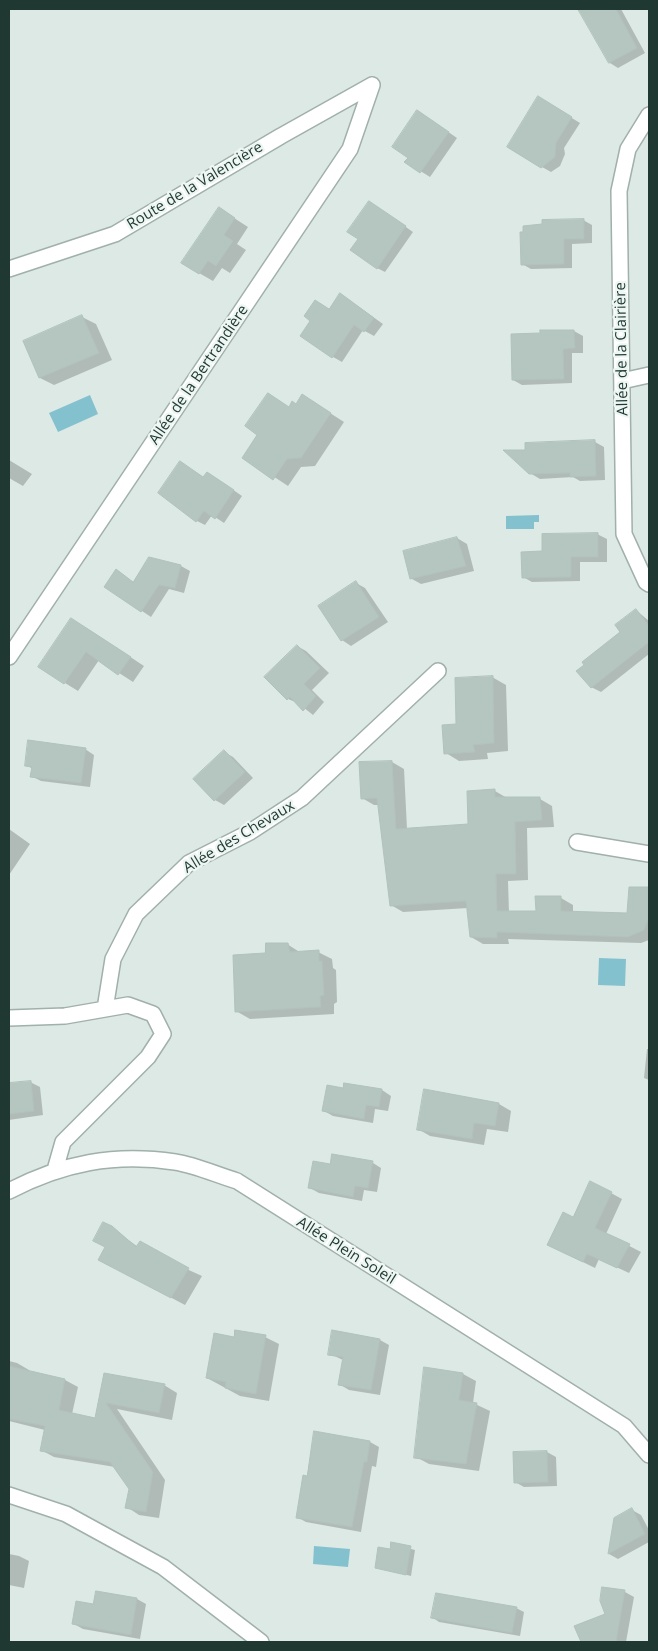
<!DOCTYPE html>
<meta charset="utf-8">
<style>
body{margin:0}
#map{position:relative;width:658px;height:1651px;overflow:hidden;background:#dde9e4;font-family:"Open Sans",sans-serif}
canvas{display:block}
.frame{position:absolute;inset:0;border:10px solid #1f3832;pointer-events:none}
</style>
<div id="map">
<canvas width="658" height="1651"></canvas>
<div class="frame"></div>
</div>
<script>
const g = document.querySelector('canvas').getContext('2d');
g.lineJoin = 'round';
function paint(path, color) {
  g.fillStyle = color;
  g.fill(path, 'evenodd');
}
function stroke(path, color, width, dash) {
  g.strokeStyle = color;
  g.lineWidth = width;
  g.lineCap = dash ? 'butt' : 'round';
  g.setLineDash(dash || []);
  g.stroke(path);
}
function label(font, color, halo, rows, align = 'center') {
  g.font = font + ' "Open Sans",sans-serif';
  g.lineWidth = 4.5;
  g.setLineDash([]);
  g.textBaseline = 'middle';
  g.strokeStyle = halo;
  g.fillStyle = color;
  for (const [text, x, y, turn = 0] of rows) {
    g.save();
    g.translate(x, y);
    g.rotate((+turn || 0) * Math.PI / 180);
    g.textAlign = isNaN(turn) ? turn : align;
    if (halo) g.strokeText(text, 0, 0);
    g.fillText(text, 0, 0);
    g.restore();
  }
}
const water = new Path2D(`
 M90 395 98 414 58 432 49 413Z
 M539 515V522H534V529H506V516Z
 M599 958 626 959 625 986 598 985Z
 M314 1546 350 1549 348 1567 313 1564Z`);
const shadow = new Path2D(`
 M580 9H621L645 53 618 68 610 63Z
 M539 98 580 123 564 148 565 154 560 166 551 172 542 167Z
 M418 111 457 138 430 177 406 162 409 158Z
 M377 207 413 232 385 272 377 268 360 238Z
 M220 209 248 227 237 244 246 250 230 273 222 268 213 281 199 273Z
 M583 220 592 225V243L572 244V268L531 269 522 264Z
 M349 300 383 324 374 336 363 330 342 362 333 357 329 310Z
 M82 317 96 324 112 360 54 385 40 378 25 342Z
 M574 331 583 336V353H572V383L522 385 513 380Z
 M316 404 344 422 315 466 301 467 288 486 244 457 290 408Z
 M595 442 604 447 605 480 580 481 573 477 540 479 530 473 526 451Z
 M9 460 32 474 23 486 9 478Z
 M204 478H216L242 496 224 523 212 515 205 525 197 521Z
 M597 534 607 539V562H580V581L532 582 523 577 543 553Z
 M457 538 467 544 474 571 421 584 412 579Z
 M181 566 190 571 184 593 169 589 151 617 106 587 134 583Z
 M356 583 365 588 388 622 351 646 342 640Z
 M636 610 649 621V654L601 692 591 687Z
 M85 627 144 666 133 682 99 660 78 691 65 683Z
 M297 646 306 651 329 673 312 690 324 702 313 715 298 703 288 699 266 677Z
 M492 677 506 685 508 751 487 753 488 759 459 761 446 753 457 725Z
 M85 749 94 755 90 787 41 781 31 776 33 769 26 765Z
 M224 752 233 757 253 778 224 805 215 800Z
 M392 762 404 769 407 829 469 825 468 792 495 791 507 798 540 799 552 806 554 827 527 828 528 880 508 881 509 913 537 912 561 898 573 905V913L629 915 630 888 649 889V940L641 943 508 939 509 944H483L471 937 468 908 403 912 391 905 379 805H374L362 798Z
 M9 829 30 844 9 875Z
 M287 944 301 953 318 952 332 959 333 968 336 970 337 1002 334 1004V1014L250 1019 236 1011 267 954Z
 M647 1049H649V1080L644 1078Z
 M30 1082 40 1087 43 1115 9 1120V1085Z
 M344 1089 382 1090 391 1096 388 1111 375 1109 373 1123 333 1116 324 1111Z
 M425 1091 499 1104 511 1111 508 1132 487 1129 484 1145 430 1136 418 1129Z
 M373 1163 381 1168 377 1192 364 1190 362 1201 319 1193 310 1188 331 1166Z
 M611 1193 622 1199 606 1234 641 1252 629 1273 599 1259 595 1268 548 1245 574 1218Z
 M111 1227 138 1247 202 1276 185 1305 113 1267 106 1247Z
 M265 1337 279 1344 269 1401 240 1396 207 1378 235 1338Z
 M380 1340 389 1345 380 1395 349 1390 339 1384 343 1360 330 1354Z
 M9 1361 17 1363 29 1370V1372L65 1380 78 1387 72 1414 96 1419 105 1374 164 1385 177 1393 172 1420 117 1409 165 1480 159 1518 139 1515 127 1507 130 1488 115 1467 54 1457 41 1450 45 1430 9 1421Z
 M463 1374 476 1381 473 1403 490 1411 479 1471 429 1464 416 1457Z
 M370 1442 379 1447 376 1467 372 1466 361 1532 306 1522 297 1517 308 1477Z
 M547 1452 556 1457 557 1486 524 1487 515 1482 514 1453Z
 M632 1510 641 1515 649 1530V1542L618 1559 609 1554 615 1519Z
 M392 1544 415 1550 411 1576 376 1567 391 1551Z
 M9 1554 19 1556 29 1561 24 1588 9 1585Z
 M603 1588 625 1592 634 1597 626 1642H582L575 1627 606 1615Z
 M137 1599 146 1604 140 1639 83 1629 74 1624 94 1606Z
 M516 1608 524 1612 520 1636 439 1622 432 1617Z`);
const building = new Path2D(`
 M578 9H616L637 48 609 63Z
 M538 96 572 117 556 143 555 157 541 168 507 147Z
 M417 110 449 132 420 173 404 162 408 158 392 147Z
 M369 201 406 226 377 269 350 250 358 239 347 232Z
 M219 207 235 218 224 235 233 241 216 266 208 261 199 274 181 263Z
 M584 219V239H564V264L521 265 520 232H523V226L542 224V220Z
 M340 293 374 318 364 332 354 325 332 358 300 336 310 321 304 316 315 300 329 309Z
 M82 315 99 353 39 378 23 341Z
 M540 330H574L575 348 563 349 564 379 512 380 511 334 540 333Z
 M268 393 289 407 292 401 296 404 302 394 331 413 301 458 287 459 273 480 242 458 257 435 245 426Z
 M595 440 596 476 570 477V473L529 474 503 450H525V443Z
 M180 461 203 477 207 472 234 490 215 519 204 511 196 522 158 493Z
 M598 533V557H571V577L522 578 521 552 542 551V534Z
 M457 537 466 566 410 579 403 551Z
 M149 557 181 565 175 588 159 585 141 612 104 587 116 569 133 582Z
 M356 581 379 617 341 641 318 606Z
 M636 609 649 626V642L591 688 576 671 584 665 582 662 620 632 615 625Z
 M71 618 131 657 118 675 86 652 64 684 38 667Z
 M297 645 320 668 304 684 316 696 303 711 290 697 287 700 264 677Z
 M493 676 494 743 473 745 475 752 444 754 442 725 456 724 455 678Z
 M28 740 86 748 81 783 30 777 32 767 25 766Z
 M224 750 245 772 214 801 193 779Z
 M392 761 396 829 468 824 467 791 495 789V797H540L542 820 515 822 516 874H496L497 911H536L535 896H561V911L627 913 629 887H649V917L644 930 628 937 497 932V938L470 937 466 901 390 906 377 798 361 799 359 762Z
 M266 943H288L290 952 319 950V961H322L324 995 320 996 321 1007 235 1012 233 955 265 953Z
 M31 1081 34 1111 9 1114V1083Z
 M344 1083 382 1089 379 1107 366 1105 364 1119 322 1111 327 1085 343 1088Z
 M424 1089 499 1103 495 1126 474 1123 472 1139 417 1130Z
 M332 1154 373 1161 368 1188 355 1186 353 1197 308 1188 313 1161 330 1164Z
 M590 1181 612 1192 595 1228 630 1244 617 1268 587 1254 583 1262 547 1245 563 1212 573 1217Z
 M103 1222 112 1226 136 1247 140 1241 189 1268 171 1298 98 1260 105 1247 93 1241Z
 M235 1330 266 1335 256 1394 225 1388 226 1382 206 1378 214 1333 234 1337Z
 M332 1330 380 1339 371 1390 338 1385 343 1357 328 1355Z
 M9 1366 65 1379 59 1410 95 1418 104 1373 165 1384 159 1413 106 1403 153 1472 146 1512 125 1508 129 1489 110 1462 40 1451 45 1426 9 1419Z
 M424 1367 463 1373 459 1400 477 1403 466 1464 414 1458Z
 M314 1431 370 1441 367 1462H364L352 1527 296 1518 303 1475 307 1476Z
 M547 1451 548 1482 514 1483 513 1452Z
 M632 1508 645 1534 608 1554 614 1518Z
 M391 1542 411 1546 406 1575 375 1568 378 1547 390 1549Z
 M602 1587 625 1590 616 1642H581L574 1626 605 1614 600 1601Z
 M96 1591 137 1598 131 1635 72 1624 76 1601 93 1604Z
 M436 1593 517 1607 512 1633 431 1618Z`);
const minor = new Path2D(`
 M649 115 628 149 619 191 624 534 646 582 649 584
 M9 269 115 234 281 136 372 85
 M622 381 649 375
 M9 657 350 149 372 85
 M577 842 649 854
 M105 1009 113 959 136 914 189 863 250 832 302 798 438 671
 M9 1018 65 1016 128 1005 153 1014 163 1034 148 1057 63 1142 55 1170
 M9 1191C63 1163 114 1153 175 1162 195 1165 217 1175 237 1181L624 1426 649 1455
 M9 1495 66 1514 163 1567 261 1642`);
const streetNames = [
 ["Route de la Valencière",195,186,-31],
 ["Allée de la Clairière",622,349,-91],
 ["Allée de la Bertrandière",199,375,-56],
 ["Allée des Chevaux",239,837,-31],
 ["Allée Plein Soleil",346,1251,32]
];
paint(water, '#84c1cf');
paint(shadow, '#0003');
paint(building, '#b5c6c0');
stroke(building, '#b0c2bb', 1);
stroke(minor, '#a0b0ab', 18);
stroke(minor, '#fff', 15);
label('15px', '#1f3832', '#edf6f2', streetNames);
</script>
